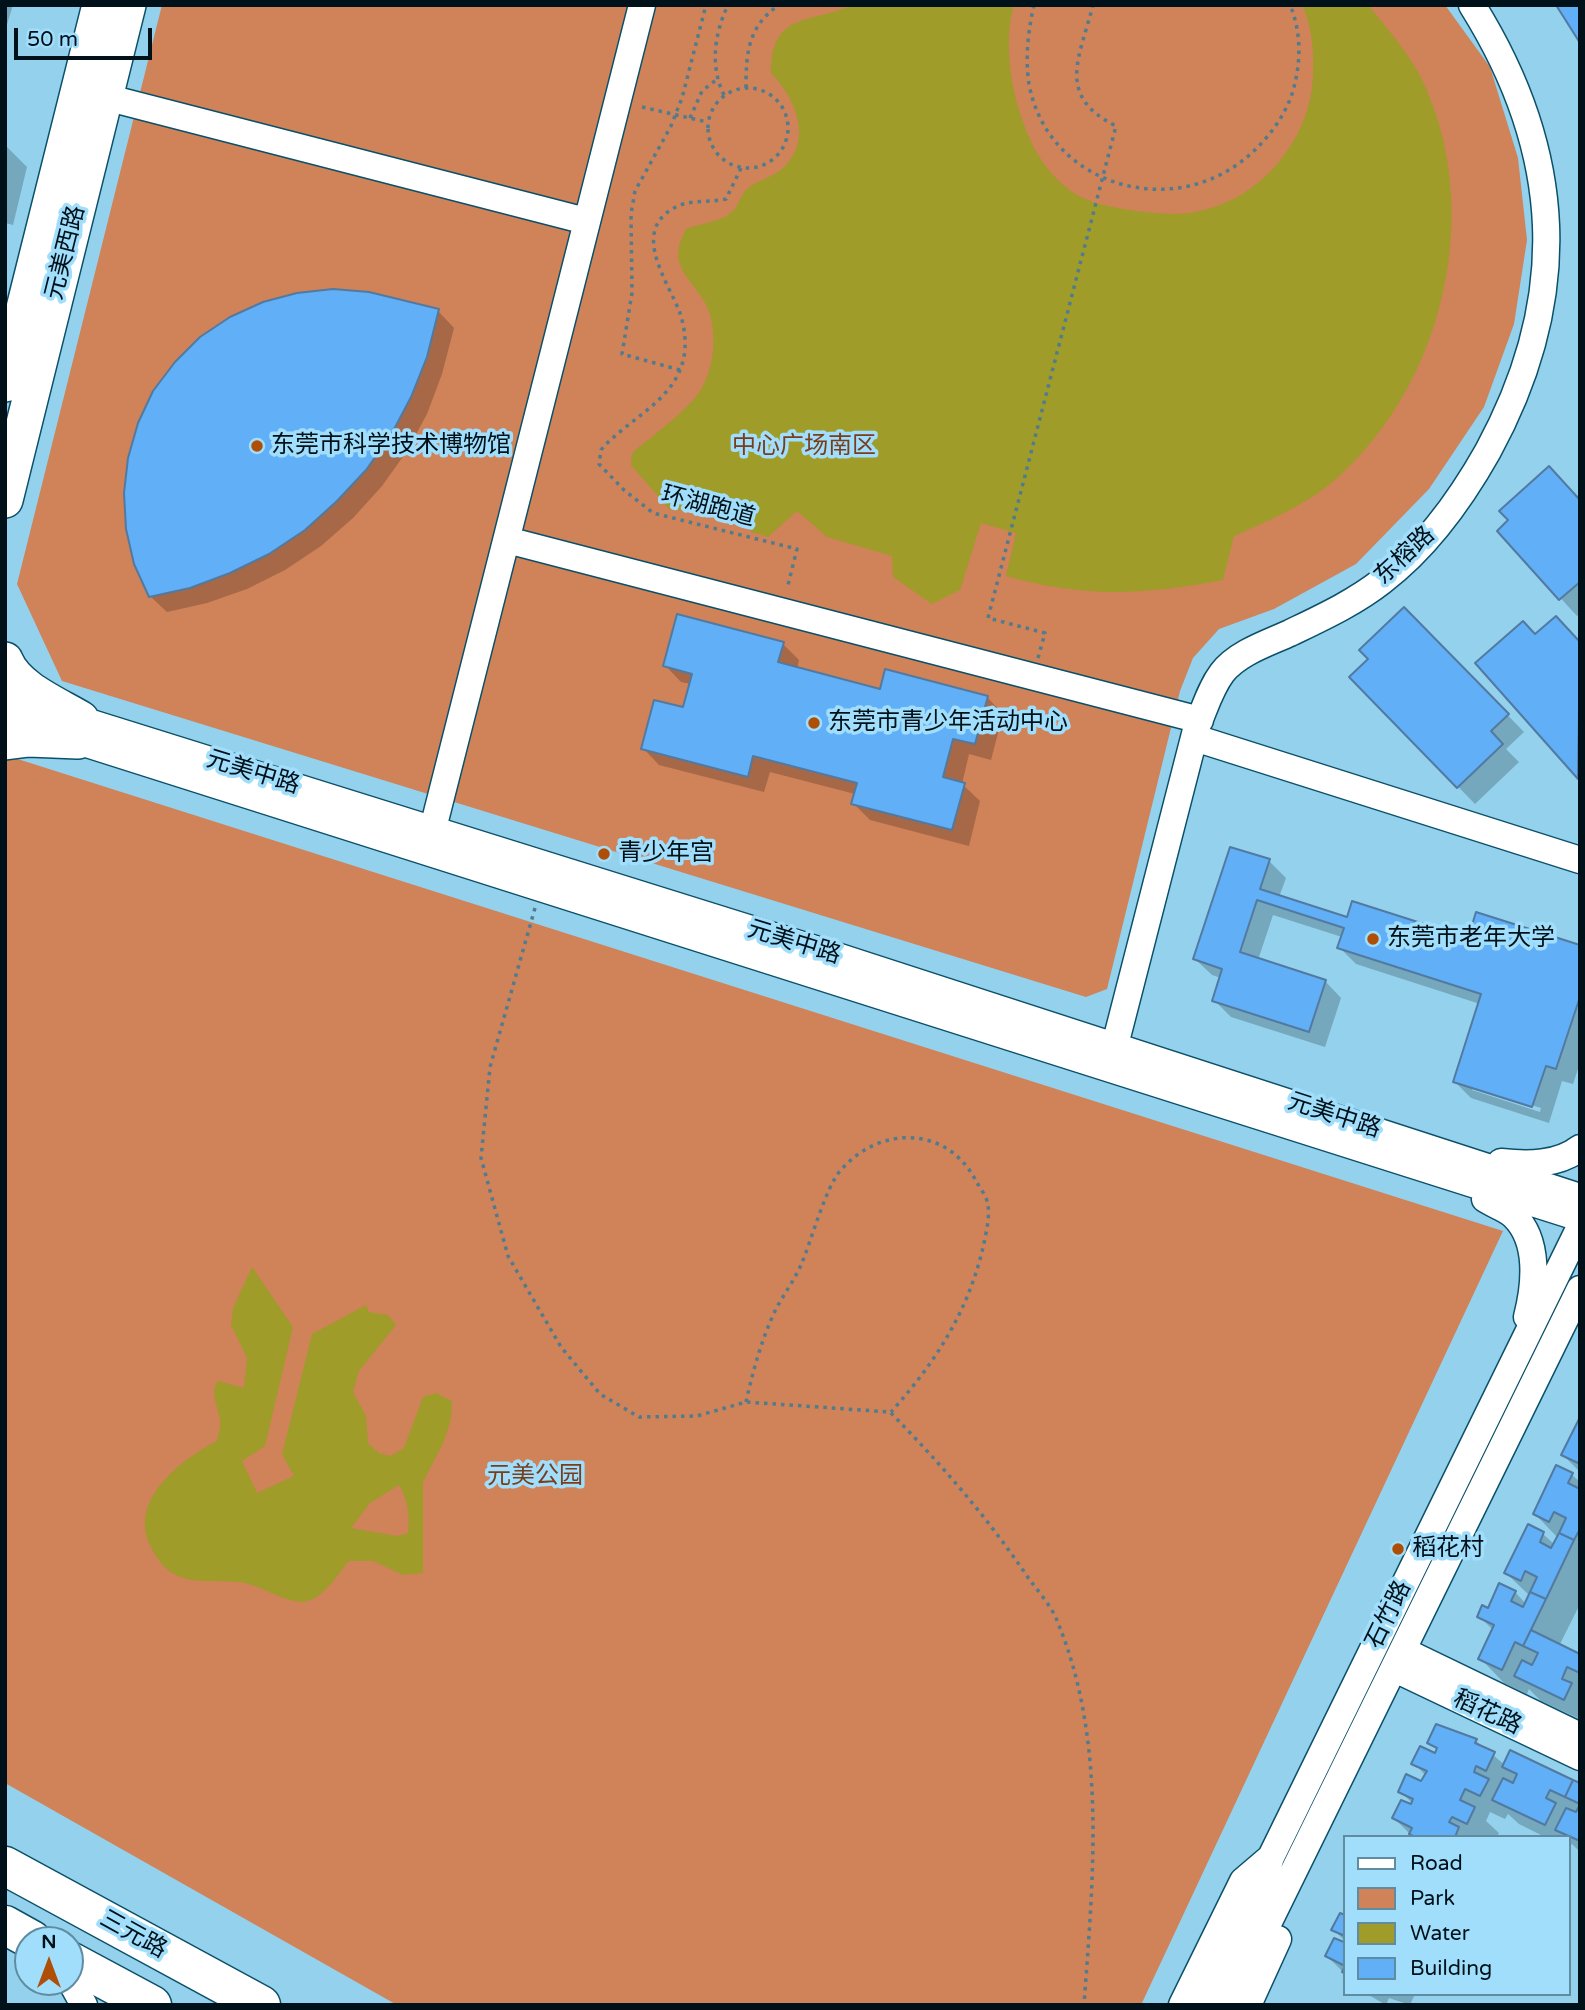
<!DOCTYPE html>
<meta charset="utf-8">
<style>
body{margin:0}
#map{position:relative;width:1585px;height:2010px;overflow:hidden;background:#93d1ed;font-family:"Varela Round",sans-serif}
canvas{display:block}
.frame{position:absolute;inset:0;border:7px solid #00111a;pointer-events:none}
.legend{position:absolute;left:1343px;top:1835px;width:228px;height:161px;box-sizing:border-box;background:#a0defb;border:2px solid #608ca1;margin:0;padding:9px 12px;list-style:none;font-size:21px;color:#00111a}
.legend li{display:flex;align-items:center;gap:14px;height:35px}
.legend b{width:35px;border:2px solid #608ca1}
.north{position:absolute;left:14px;top:1926px;width:70px;height:70px;box-sizing:border-box;background:#a0defb;border:2px solid #608ca1;border-radius:50%;rotate:0deg;font-size:19px;font-weight:700;line-height:28px;text-align:center;color:#00111a}
.north::after{content:'';display:block;margin:auto;width:24px;height:32px;background:#ae4e07;clip-path:polygon(50% 0,100% 100%,50% 72%,0 100%)}
.scale{position:absolute;left:14px;top:28px;width:138px;height:32px;box-sizing:border-box;border:4px solid #00111a;border-top:0;padding-left:9px;font-size:21px;line-height:24px;white-space:nowrap;color:#00111a;-webkit-text-stroke:5px #a0defb;paint-order:stroke}
</style>
<div id="map">
<canvas width="1585" height="2010"></canvas>
<div class="frame"></div>
<ul class="legend">
<li><b style="height:9px;background:#fff"></b>Road</li>
<li><b style="height:19px;background:#d08258"></b>Park</li>
<li><b style="height:19px;background:#9f9c2a"></b>Water</li>
<li><b style="height:19px;background:#60aff7"></b>Building</li>
</ul>
<div class="north">N</div>
<div class="scale">50 m</div>
</div>
<script>
const g = document.querySelector('canvas').getContext('2d');
g.lineJoin = 'round';
function paint(path, color) {
  g.fillStyle = color;
  g.fill(path, 'evenodd');
}
function stroke(path, color, width, dash) {
  g.strokeStyle = color;
  g.lineWidth = width;
  g.lineCap = dash ? 'butt' : 'round';
  g.setLineDash(dash || []);
  g.stroke(path);
}
function label(font, color, halo, rows, align = 'center') {
  g.font = font + ' "Varela Round","Noto Sans SC",sans-serif';
  g.lineWidth = 7;
  g.setLineDash([]);
  g.textBaseline = 'middle';
  g.strokeStyle = halo;
  g.fillStyle = color;
  for (const [text, x, y, turn = 0] of rows) {
    g.save();
    g.translate(x, y);
    g.rotate((+turn || 0) * Math.PI / 180);
    g.textAlign = isNaN(turn) ? turn : align;
    if (halo) g.strokeText(text, 0, 0);
    g.fillText(text, 0, 0);
    g.restore();
  }
}
const green = new Path2D(`
 M162 5H1445L1490 67 1518 158 1527 240 1514 324 1484 407 1429 489 1356 564 1274 609 1219 629 1193 658 1180 691 1107 989 1086 997 62 681 17 584Z
 M5 755 1503 1231 1141 2005H397L5 1783Z`);
const water = new Path2D(`
 M853 5H1014C1004 38 1010 84 1021 116 1031 148 1049 179 1079 196 1096 205 1118 208 1136 211 1154 213 1176 216 1195 212 1260 201 1312 139 1313 73 1314 51 1312 26 1302 5H1368C1390 32 1415 60 1428 93 1482 222 1440 387 1336 479 1306 505 1270 520 1234 536L1223 580C1145 595 1083 598 1006 576L1016 533 981 523 960 590 932 604 893 577 892 556 827 537 797 511 768 537 752 532 735 516 717 519 701 507 690 511 669 509 631 465 632 453C652 436 676 419 694 399 715 376 720 328 704 301 687 274 667 264 686 229 699 224 722 221 732 212 738 207 740 196 746 190 756 180 773 178 783 168 814 139 795 98 771 73 771 11 810 24 853 5Z
 M252 1267 293 1327 265 1446 242 1461 257 1493 294 1476 282 1454 312 1334 366 1305 369 1312 388 1315 396 1325 359 1371 353 1392 366 1416 368 1443 379 1453 390 1456 404 1448 423 1397 436 1393 452 1401 451 1419 444 1441 423 1482V1573L403 1575 373 1561H349C337 1575 322 1602 301 1602 283 1601 263 1587 245 1583 223 1579 196 1585 176 1575 165 1570 156 1558 151 1547 127 1501 180 1460 217 1441 218 1436 220 1430 220 1424 221 1410 208 1394 218 1381L244 1388 247 1358 231 1325 233 1308ZM399 1485C408 1500 410 1515 408 1533L397 1536 351 1528 370 1503Z`);
const shadow = new Path2D(`
 M5 5H13L5 31Z
 M5 145 27 167 13 225 5 223Z
 M438 311 454 328 442 374 427 414 407 451 382 486 353 518 321 546 285 570 247 589 207 603 167 612 150 596Z
 M1580 501V613L1577 616 1499 531Z
 M1404 609 1524 732 1506 749 1519 762 1475 804 1351 677 1370 659Z
 M1535 636 1580 643V778L1477 663Z
 M783 644 799 660 797 669 881 691 987 697 1003 714 991 760 969 754 962 784 980 801 969 846 870 820 853 803 855 794 770 772 764 792 659 765 643 748 684 709 691 684 681 682 665 665Z
 M1269 861 1286 878 1279 897 1348 919 1469 940 1580 947V1063L1573 1084 1562 1081 1549 1123 1471 1098 1454 1081 1480 1004 1356 964 1339 947 1342 937 1273 915 1258 960 1325 981 1341 998 1325 1047 1231 1017 1214 1000 1221 978 1212 975 1195 959ZM1472 1086 1541 1108 1540 1112 1472 1090Z
 M1580 1421V1472L1563 1455Z
 M1572 1475 1580 1482V1604L1559 1646 1580 1656V1719L1541 1701 1529 1689 1527 1694 1504 1683 1480 1658 1493 1630 1479 1616 1515 1592 1526 1604 1530 1596 1506 1573 1529 1527 1543 1534 1555 1545 1558 1538 1535 1514Z
 M1476 1741 1505 1765 1580 1785V1852L1572 1844 1569 1848V1837H1545L1519 1824 1508 1814 1505 1819 1490 1812 1486 1821 1499 1833 1497 1837H1413L1394 1818 1418 1809 1400 1791 1422 1784 1426 1776 1414 1763 1436 1755 1438 1751 1430 1743Z
 M1341 1915 1345 1917V1941L1334 1930Z
 M1335 1940 1345 1945V1974L1327 1956Z
 M1367 1994H1415L1410 2005 1389 1998 1386 2005Z`);
const building = new Path2D(`
 M1556 5H1580V43Z
 M333 289 369 292 439 309 427 357 411 397 391 435 366 470 337 501 305 530 269 554 230 573 190 588 149 597 134 564 126 529 124 493 128 458 138 423 153 391 175 362 200 337 230 317 263 302 297 293Z
 M1549 466 1580 500V582L1559 600 1497 531 1508 520 1499 511Z
 M1404 607 1509 714 1491 731 1503 744 1457 788 1349 677 1368 659 1359 650Z
 M677 614 784 642 778 662 880 689 885 669 988 696 975 744 953 739 943 777 965 783 952 830 851 804 857 783 753 756 748 777 641 749 654 700 683 707 692 674 663 666Z
 M1556 616 1580 642 1578 779 1475 663 1523 621 1535 634Z
 M1230 847 1270 859 1260 889 1347 917 1352 901 1468 938 1476 912 1580 945V997L1556 1069 1546 1066 1532 1107 1453 1082 1481 994 1337 948 1344 928 1257 900 1240 952 1326 980 1309 1032 1212 1001 1222 969 1193 959Z
 M1580 1417V1459L1578 1463 1561 1455Z
 M1556 1465 1573 1473 1568 1483 1580 1489V1529L1574 1540 1559 1533 1566 1518 1554 1512 1549 1522 1533 1514Z
 M1528 1524 1544 1532 1540 1542 1551 1548 1559 1533 1574 1540 1546 1599 1530 1592 1537 1577 1525 1571 1521 1581 1504 1573Z
 M1499 1583 1516 1591 1511 1601 1523 1607 1530 1592 1546 1599 1523 1646 1515 1642 1502 1670 1478 1659 1494 1625 1477 1617 1482 1605 1488 1608Z
 M1531 1630 1580 1654V1673L1567 1667 1562 1679 1572 1683 1564 1700 1514 1676 1522 1660 1532 1665 1538 1653 1523 1646Z
 M1436 1724 1477 1739 1475 1743 1495 1752 1486 1771 1476 1766 1474 1772 1489 1779 1480 1796 1465 1789 1460 1800 1475 1807 1467 1824 1452 1817 1449 1822 1459 1827 1455 1837H1415L1409 1834 1412 1828 1392 1818 1401 1800 1411 1804 1413 1799 1398 1792 1406 1774 1421 1781 1427 1771 1411 1764 1420 1746 1435 1753 1437 1748 1427 1743Z
 M1510 1750 1573 1780 1565 1797 1550 1790 1546 1798 1556 1803 1545 1825 1492 1800 1503 1778 1513 1783 1517 1774 1502 1767Z
 M1573 1780 1580 1783V1804L1565 1797Z
 M1580 1804V1841L1555 1830 1566 1808 1576 1812Z
 M1340 1913 1345 1915V1936L1331 1930Z
 M1334 1938 1344 1942 1345 1940V1974L1342 1972 1345 1966 1325 1956Z`);
const path = new Path2D(`
 M1034 5C1028 31 1025 58 1029 84 1047 183 1166 220 1242 161 1264 144 1283 120 1292 94 1301 65 1302 33 1290 5
 M708 128a40 40 0 1 1 80 0a40 40 0 1 1-80 0Z
 M746 88C746 53 748 26 779 5
 M724 95C710 67 714 34 728 5
 M642 107 707 122
 M690 118 702 91 716 80
 M741 168 726 199C709 203 689 199 674 208 630 232 669 283 680 313 685 328 687 346 683 361 672 403 626 420 601 450L599 464 624 490 653 513 797 549 787 589
 M680 370 622 354 632 293 631 214 635 191 671 126 682 98 706 5
 M1038 658 1045 633 988 618 1116 126C1055 96 1080 57 1093 5
 M535 908 490 1067 481 1158 508 1256 561 1347 600 1394 639 1417 697 1416 746 1402 890 1412C941 1464 988 1518 1029 1579 1039 1592 1052 1607 1058 1623 1107 1742 1093 1879 1084 2005
 M746 1402C753 1371 761 1341 775 1311 783 1295 794 1281 801 1265 811 1242 825 1189 840 1171 879 1125 947 1125 976 1181 980 1188 987 1197 988 1205 990 1219 985 1238 982 1252 966 1315 934 1364 891 1412`);
const minor = new Path2D(`
 M105 97 586 221
 M507 540 1200 720
 M5 696 812 948 1580 1197
 M5 718 1580 1218
 M1195 738 1580 860
 M428 848 642 5
 M1115 1045 1197 726C1205 708 1210 689 1222 673 1237 653 1268 643 1290 633 1321 618 1354 603 1382 581 1427 547 1461 499 1488 451 1572 297 1564 152 1472 5
 M1501 1162C1528 1165 1558 1165 1580 1148
 M1485 1199C1494 1205 1507 1209 1514 1216 1540 1241 1535 1286 1527 1317
 M1404 1651 1580 1736
 M1395 1669 1580 1757
 M70 1980 84 2005
 M1182 2005 1243 1881 1270 1858
 M1204 2005 1259 1893 1271 1857 1580 1227
 M1228 2005 1580 1289
 M1248 2005 1278 1939`);
const major = new Path2D(`
 M5 384 100 5
 M5 500 128 5
 M5 660C16 688 56 704 81 719
 M5 742 29 739 78 741`);
const highway = new Path2D(`
 M5 1866 261 2005
 M5 1925 32 1940
 M70 1961 152 2005`);
const markers = [
 [257,446,7,"#ae4e07"],
 [814,723,7,"#ae4e07"],
 [604,854,7,"#ae4e07"],
 [1373,939,7,"#ae4e07"],
 [1398,1549,7,"#ae4e07"]
];
const streetNames = [
 ["元美西路",66,253,-76],
 ["环湖跑道",708,507,15],
 ["东榕路",1405,556,-43],
 ["元美中路",253,773,17],
 ["元美中路",794,943,17],
 ["元美中路",1334,1116,18],
 ["石竹路",1389,1615,-64],
 ["稻花路",1487,1713,25],
 ["三元路",133,1935,29]
];
const poiNames = [
 ["东莞市科学技术博物馆",271,446],
 ["东莞市青少年活动中心",828,723],
 ["青少年宫",618,854],
 ["东莞市老年大学",1387,939],
 ["稻花村",1412,1549]
];
const parkNames = [
 ["中心广场南区",804,447],
 ["元美公园",535,1477]
];
paint(green, '#d08258');
paint(water, '#9f9c2a');
paint(shadow, '#0003');
paint(building, '#60aff7');
stroke(building, '#527aa0', 2);
stroke(minor, '#0b5068', 29);
stroke(major, '#0b5068', 38);
stroke(highway, '#0b5068', 41);
stroke(path, '#517b8e', 3.5, [3.5, 5]);
stroke(minor, '#fff', 26);
stroke(major, '#fff', 35);
stroke(highway, '#fff', 38);
for (const [x, y, r, color] of markers) {
  const dot = new Path2D();
  dot.arc(x, y, r, 0, 2 * Math.PI);
  g.fillStyle = color;
  g.fill(dot);
  stroke(dot, '#a0defb', 2.5);
}
label('24px', '#00111a', '#a0defb', streetNames);
label('24px', '#00111a', '#a0defb', poiNames, 'left');
label('24px', '#7a3d1b', '#a0defb', parkNames);
</script>
